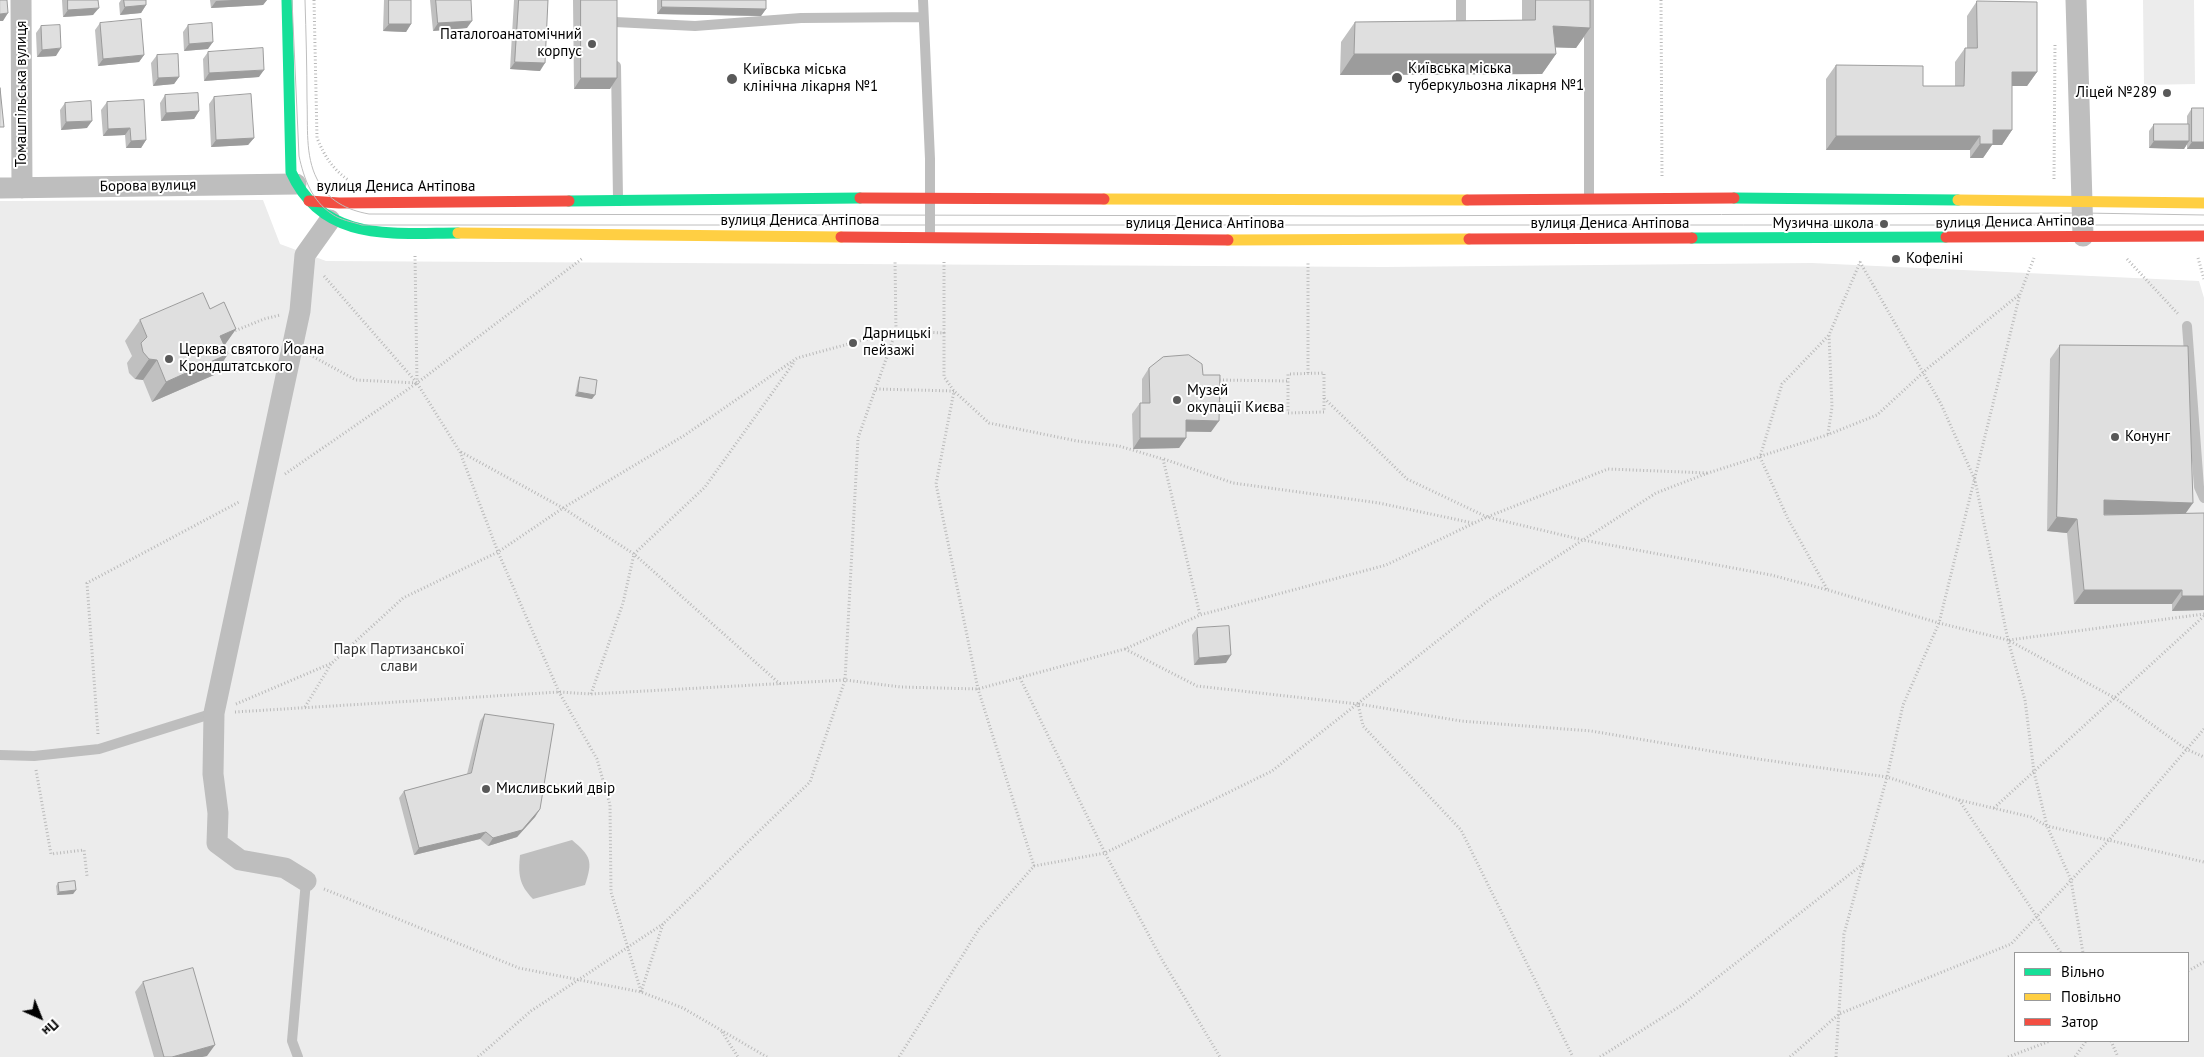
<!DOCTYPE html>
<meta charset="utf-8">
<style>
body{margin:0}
#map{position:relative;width:2204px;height:1057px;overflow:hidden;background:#fff;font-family:"PT Sans",sans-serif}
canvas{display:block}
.legend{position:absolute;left:2014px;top:952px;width:175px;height:90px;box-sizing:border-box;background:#fff;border:1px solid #999;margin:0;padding:6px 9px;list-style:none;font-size:15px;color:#000}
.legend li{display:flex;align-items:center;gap:10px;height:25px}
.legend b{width:25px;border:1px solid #999}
.north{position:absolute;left:15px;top:992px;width:50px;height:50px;-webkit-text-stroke:4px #fff;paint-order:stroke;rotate:136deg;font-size:14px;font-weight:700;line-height:20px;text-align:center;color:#000}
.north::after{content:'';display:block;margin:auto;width:18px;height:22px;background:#000;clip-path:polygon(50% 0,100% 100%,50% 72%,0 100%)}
</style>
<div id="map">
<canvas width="2204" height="1057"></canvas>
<ul class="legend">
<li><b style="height:6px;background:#16e098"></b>Вільно</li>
<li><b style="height:6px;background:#ffcf43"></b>Повільно</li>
<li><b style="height:6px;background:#f24e42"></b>Затор</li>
</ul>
<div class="north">Пн</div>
</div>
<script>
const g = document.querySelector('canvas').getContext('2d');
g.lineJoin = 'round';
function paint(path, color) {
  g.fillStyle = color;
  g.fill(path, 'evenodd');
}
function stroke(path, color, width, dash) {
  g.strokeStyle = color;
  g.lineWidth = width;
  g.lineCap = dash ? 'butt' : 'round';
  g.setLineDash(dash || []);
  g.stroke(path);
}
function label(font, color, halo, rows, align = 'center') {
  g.font = font + ' "PT Sans",sans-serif';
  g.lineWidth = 4;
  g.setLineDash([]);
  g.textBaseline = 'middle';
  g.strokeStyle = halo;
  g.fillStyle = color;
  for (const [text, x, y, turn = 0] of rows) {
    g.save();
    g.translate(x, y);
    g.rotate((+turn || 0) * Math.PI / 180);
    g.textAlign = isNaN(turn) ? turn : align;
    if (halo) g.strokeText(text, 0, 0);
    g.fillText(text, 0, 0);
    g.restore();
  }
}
const green = new Path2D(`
 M2143 0H2194L2195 84 2144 85Z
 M263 200 280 244 326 261 1384 267 1812 263 2199 281 2204 298V1057H0V201ZM2015 953H2188V1041H2015Z`);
const water = new Path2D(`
 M572 840C591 856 593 861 585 885L533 899C519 885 518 874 520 855Z`);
const path = new Path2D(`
 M314 0 317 138C325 157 332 168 348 180
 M1661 0 1662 177
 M2054 179 2055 43
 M415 256 417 382
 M2198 258 2204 279
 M2127 259 2179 315
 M1860 262 1941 404 1975 480 2008 640 2025 700 2034 772 2047 826 2071 880 2083 953
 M324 276 417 383
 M232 332 264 319 280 315
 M944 333V261
 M310 355 356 380 417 383 583 258
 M1308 373V262
 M1219 383V380L1288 381
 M876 389 954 391 936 484 978 689 1034 866
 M1219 391 1220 415
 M1324 398V412L1288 413V374L1324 373V398L1407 479 1487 517 1583 540 1771 575 1828 590 1939 623 2008 640 2115 698 2186 749 2204 757
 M1828 434 1832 407 1829 335 1861 260
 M461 452 563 508 634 554 780 684
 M1164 459 1233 483 1379 503 1473 523
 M285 474 417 383 460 452 498 552 559 692 597 759 610 805 611 892 641 991
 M1827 589 1788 519 1760 457 1782 384 1829 335
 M2009 640 2204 614
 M1125 649 1197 686 1358 704 1363 726 1461 830 1573 1057
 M1020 678 1105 853 1161 958 1220 1057
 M591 694 623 603 634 554 705 487 795 361
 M236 704 332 663 403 598 498 552 563 508 685 435 797 358 896 331 895 260
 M1359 704 1461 721 1591 731 1758 759 1887 777 1959 800 2031 817 2047 826 2204 862
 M305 707 331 664
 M235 712 559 692 591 694 845 680 901 687 978 689 1125 649 1200 615 1386 565 1487 517 1608 469 1708 473
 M98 734 87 583 239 502
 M36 770 51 854 84 850 87 876
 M1959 800 2061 953
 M1994 808 2204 616
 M324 889 519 968 641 992 683 1008 767 1057
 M2188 971 2204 962
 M641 992 663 924 810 782 845 680 858 438 896 331 944 333V377L954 391 989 423 1077 441 1119 446 1163 459 1200 615
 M722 1032 738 1057
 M2111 1041 2118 1057
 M478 1057 531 1011 663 924
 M899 1057 979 929 1034 866 1105 853 1272 771 1488 601 1656 493 1708 473 1827 435 1877 415 1928 368 2020 294
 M1600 1057 1682 1005 1863 864
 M1790 1057 1839 1014 2011 944 2109 840 2204 729
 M1836 1057 1844 934 1887 777 1903 705 1939 623 2020 294 2034 258
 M2008 1057 2050 1041
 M2075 1057 2086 1041`);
const lane = new Path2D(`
 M923 0 930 159V236
 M1461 0V21
 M1589 0V199
 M615 22 695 26 801 18 923 17
 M616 66 618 199
 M2187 326 2199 487 2204 498
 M0 755 34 756 99 749 214 713
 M298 1057 292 1041 306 881`);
const street = new Path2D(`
 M21 0 22 188
 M2076 0 2083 236
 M0 188 296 184
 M306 881 285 868 240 860 217 843 218 813 213 774 214 713 300 311 305 255 330 220`);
const fast = new Path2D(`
 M287 0 291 172C323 243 393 233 458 233
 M1734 198 1958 200
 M569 201 860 198
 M1692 238 1946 237`);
const slow = new Path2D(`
 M1104 199 1467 200
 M1958 200 2204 203
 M458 233 841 237
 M1228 240 1469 239`);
const jam = new Path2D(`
 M860 198 1104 199
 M1467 200 1734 198
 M309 201 339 203 569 201
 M841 237 1228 240
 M1946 237 2204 236
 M1469 239 1692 238`);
const tram = new Path2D(`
 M292 0 299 156C304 179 312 201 332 214 340 220 353 222 362 225H2204
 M305 0C306 33 307 67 307 100 308 126 305 156 317 179 328 201 347 210 369 214L1360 216 2083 213 2204 215`);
const wall = new Path2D(`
 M62 0H98L93 15 63 17Z
 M121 0H146V5L141 13 120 15 119 3Z
 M210 0H267L263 5 211 8Z
 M384 0H411V24L406 32 383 31Z
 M430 0H471L467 28 433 31Z
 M514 0H548L540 71 510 69Z
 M573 0H617L610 89H574Z
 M657 0H766V9L761 16 657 14Z
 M1522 0H1590V28L1576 48 1555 47 1556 54 1542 74 1340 75 1341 42 1355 22 1522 20Z
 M1977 1 2037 72 2027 86H2012V130L2002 145H1992L1983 158H1970V150H1826V79L1836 65 1923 86H1955V62L1965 48H1967V16Z
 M100 23 144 55 139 62 98 66 95 30Z
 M188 25 208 49 184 51 183 32Z
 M41 26 56 56 37 57 36 33Z
 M208 52 259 77 204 81 203 59Z
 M157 55 179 77 174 84 153 86 151 63Z
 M165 95 199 111 194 119 161 121 160 103Z
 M214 97 254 138 248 145 211 147 209 104Z
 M107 102 146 140 141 148H126L125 135 103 136 101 110Z
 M65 103 87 128 61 130 60 110Z
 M2192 108H2204V149H2187V144L2184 149 2149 148V131L2154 124H2187V116Z
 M210 309 236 329 224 345 228 354 214 375 152 402 143 380 135 379 129 373 127 363 132 356 125 341 140 320Z
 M2060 345 2186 514 2204 610 2172 611V604H2074L2067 533 2047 531 2050 359Z
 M1149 368 1203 375 1211 432H1186V438L1179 448 1133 449 1132 414 1140 403H1142V379Z
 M580 377 592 399 575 396 578 381Z
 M1197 628 1226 663 1194 665 1192 635Z
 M485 714 540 809 535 817 517 837 488 846 480 839 414 855 399 798 404 791 467 774 480 721Z
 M58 883 76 890 73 894 57 895 56 886Z
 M143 982 207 1056 202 1057H154L135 992Z`);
const shadedWall = new Path2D(`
 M232 0H267L263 5 211 8 216 1Z
 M146 5 141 13 120 15 125 7Z
 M662 7 766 9 761 16 657 14Z
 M99 8 93 15 63 17 68 10Z
 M8 13 3 21H0V14Z
 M472 21 467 28 433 31 438 23Z
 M389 24H411L406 32 383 31Z
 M1553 26 1590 28 1576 48 1539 47Z
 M213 42 208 49 184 51 189 44Z
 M61 48 56 56 37 57 42 50Z
 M1354 54H1556L1542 74 1340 75Z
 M144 55 139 62 98 66 103 59Z
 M515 62 545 63 540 71 510 69Z
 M264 70 259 77 204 81 209 73Z
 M2012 72H2037L2027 86H2002Z
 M179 77 174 84 153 86 158 78Z
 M581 78H617L610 89H574Z
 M199 111 194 119 161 121 166 113Z
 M92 121 87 128 61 130 66 122Z
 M130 128 125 135 103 136 108 129Z
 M1993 130H2012L2002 145H1992L1983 158H1970L1980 144Z
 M1836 136H1980L1970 150H1826Z
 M254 138 248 145 211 147 216 140Z
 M146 140 141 148H126L131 141Z
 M2154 141H2189L2184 149 2149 148Z
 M2192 142H2204V149H2187Z
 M236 329 222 349 220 336Z
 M228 354 214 375 152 402 166 382Z
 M149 359 157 360 143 380 135 379Z
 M578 392 595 395 592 399 575 396Z
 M1186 420 1219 421 1211 432 1178 431Z
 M1140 438H1186L1179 448 1133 449Z
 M2104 500 2193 503 2183 517 2094 514Z
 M2057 517 2077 519 2067 533 2047 531Z
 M2084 590H2182L2172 604H2074Z
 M2182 596H2204V610L2172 611Z
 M1231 655 1226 663 1194 665 1199 658Z
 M540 809 535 817 517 837 488 846 493 838Z
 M486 832 480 839 414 855 419 848Z
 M76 890 73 894 57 895 59 892Z
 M215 1045 207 1056 202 1057H172Z`);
const building = new Path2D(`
 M0 0H7L8 13 0 14Z
 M68 0H98L99 8 68 10Z
 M124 0H146V5L125 7Z
 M389 0H411V24H389Z
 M436 0H471L472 21 438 23Z
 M519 0H548L545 63 515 62Z
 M581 0H617V78H581Z
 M662 0H766V9L662 7Z
 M1536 0H1590V28L1553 26 1556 54H1354L1355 22 1535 20Z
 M1977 1 2037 2V72H2012V130H1993V144H1980V136H1836V65L1923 66V86H1964L1965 48H1977Z
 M141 19 144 55 103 59 100 23Z
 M212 23 213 42 189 44 188 25Z
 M60 25 61 48 42 50 41 26Z
 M263 48 264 70 209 73 208 52Z
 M178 54 179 77 158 78 157 55Z
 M0 88 4 127H0Z
 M198 93 199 111 166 113 165 95Z
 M251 94 254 138 216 140 214 97Z
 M144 100 146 140 131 141 130 128 108 129 107 102Z
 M91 101 92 121 66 122 65 103Z
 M2192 108H2204V142H2192Z
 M2154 124H2189V141H2154Z
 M203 293 210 309 224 302 236 329 220 336 228 354 166 382 157 360 149 359 143 352 141 343 147 337 140 320Z
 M2060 345 2188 346 2193 503 2104 500V515L2204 513V596H2182V590H2084L2077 519 2057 517Z
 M1189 355 1202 364 1203 375H1220L1219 421 1186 420V438H1140V403H1150L1149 368 1163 357Z
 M580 377 597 380 595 395 578 392Z
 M1229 626 1231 655 1199 658 1197 628Z
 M485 714 554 724 540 809 522 830 493 838 486 832 419 848 404 791 471 773Z
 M75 881 76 890 59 892 58 883Z
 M193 968 215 1045 172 1057H164L143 982Z`);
const markers = [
 [592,44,5,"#595959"],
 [1397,78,6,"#595959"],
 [732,79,6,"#595959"],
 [2167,93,5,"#595959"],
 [1884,224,5,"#595959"],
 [1896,259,5,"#595959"],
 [853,343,5,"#595959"],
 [169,359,5,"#595959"],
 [1177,400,5,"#595959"],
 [2115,437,5,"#595959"],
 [486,789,5,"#595959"]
];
const poiNames = [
 ["Паталогоанатомічний",582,35,"right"],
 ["корпус",582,52,"right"],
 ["Київська міська",1408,69],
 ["туберкульозна лікарня №1",1408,86],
 ["Київська міська",743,70],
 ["клінічна лікарня №1",743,87],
 ["Ліцей №289",2157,93,"right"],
 ["Музична школа",1874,224,"right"],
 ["Кофеліні",1906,259],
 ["Дарницькі",863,334],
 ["пейзажі",863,351],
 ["Церква святого Йоана",179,350],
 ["Крондштатського",179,367],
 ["Музей",1187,391],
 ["окупації Києва",1187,408],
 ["Конунг",2125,437],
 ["Мисливський двір",496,789]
];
const streetNames = [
 ["Томашпільська вулиця",22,94,-90],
 ["Борова вулиця",148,186,-1],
 ["вулиця Дениса Антіпова",396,187],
 ["вулиця Дениса Антіпова",800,221],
 ["вулиця Дениса Антіпова",2015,222,-1],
 ["вулиця Дениса Антіпова",1205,224],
 ["вулиця Дениса Антіпова",1610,224]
];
const parkNames = [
 ["Парк Партизанської",399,650],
 ["слави",399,667]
];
paint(green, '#ececec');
paint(water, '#bfbfbf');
stroke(path, '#b9b9b9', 3, [1, 2.5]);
stroke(lane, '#bebebe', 10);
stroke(street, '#bebebe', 21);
stroke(fast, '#16e098', 11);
stroke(slow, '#ffcf43', 11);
stroke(jam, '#f24e42', 11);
stroke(tram, '#bebebe', 1);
paint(wall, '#c0c0c0');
paint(shadedWall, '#9c9c9c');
paint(building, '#dfdfdf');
stroke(building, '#9c9c9c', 1);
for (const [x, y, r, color] of markers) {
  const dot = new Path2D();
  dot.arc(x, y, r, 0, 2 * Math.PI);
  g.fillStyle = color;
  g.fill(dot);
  stroke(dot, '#fff', 2);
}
label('15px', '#000', '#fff', poiNames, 'left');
label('15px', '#000', '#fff', streetNames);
label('15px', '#333', '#fff', parkNames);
</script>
